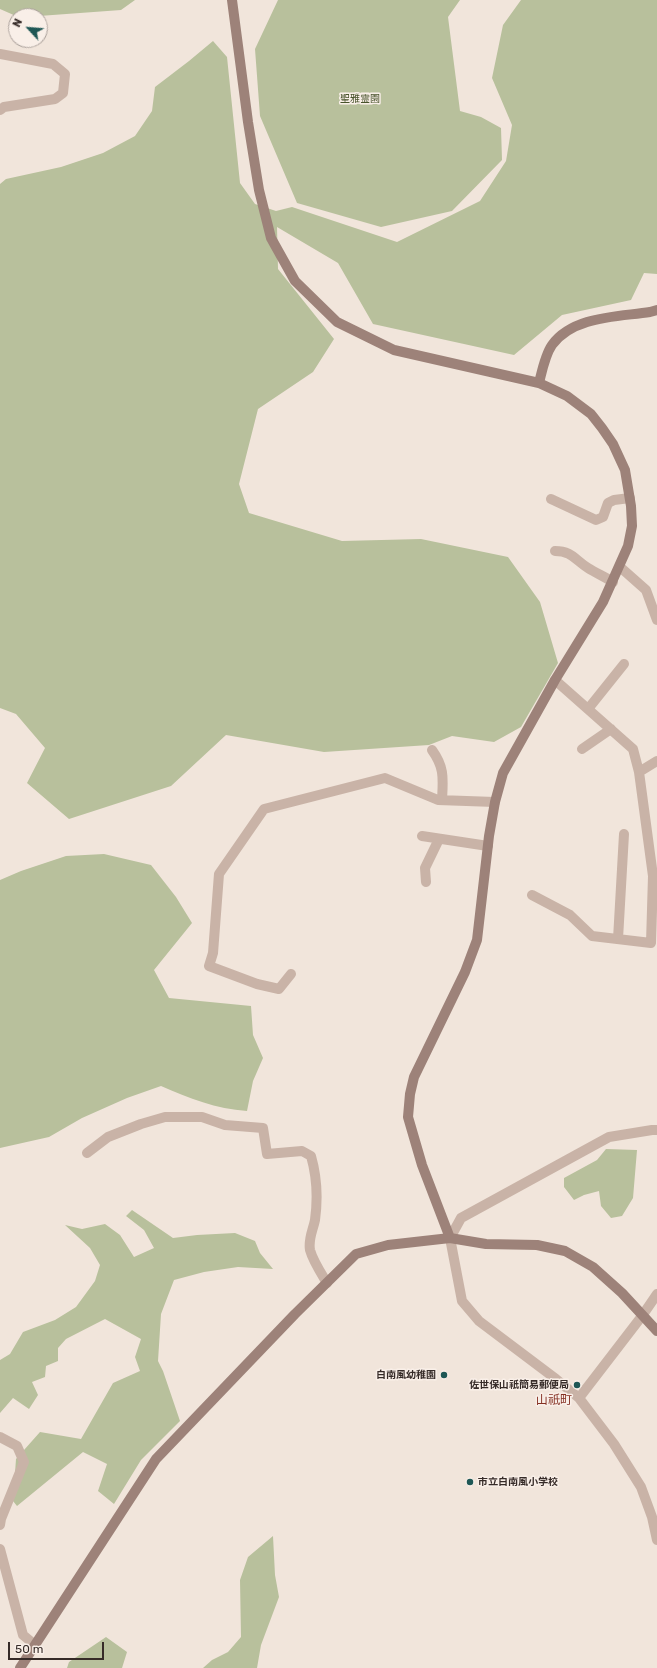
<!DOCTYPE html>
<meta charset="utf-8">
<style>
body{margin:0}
#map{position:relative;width:657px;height:1668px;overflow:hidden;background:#f1e5db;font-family:Rubik,sans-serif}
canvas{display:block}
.north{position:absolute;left:8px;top:8px;width:40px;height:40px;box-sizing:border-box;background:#f9efe8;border:1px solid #aba19b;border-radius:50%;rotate:296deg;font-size:11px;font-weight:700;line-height:16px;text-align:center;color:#362b28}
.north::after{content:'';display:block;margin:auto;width:14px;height:18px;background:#1e5755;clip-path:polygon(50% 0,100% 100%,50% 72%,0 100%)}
.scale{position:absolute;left:8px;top:1642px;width:96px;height:18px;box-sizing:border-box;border:2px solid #362b28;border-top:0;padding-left:5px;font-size:12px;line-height:14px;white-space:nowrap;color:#362b28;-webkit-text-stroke:3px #f9efe8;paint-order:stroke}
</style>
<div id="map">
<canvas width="657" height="1668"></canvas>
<div class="north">N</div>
<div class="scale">50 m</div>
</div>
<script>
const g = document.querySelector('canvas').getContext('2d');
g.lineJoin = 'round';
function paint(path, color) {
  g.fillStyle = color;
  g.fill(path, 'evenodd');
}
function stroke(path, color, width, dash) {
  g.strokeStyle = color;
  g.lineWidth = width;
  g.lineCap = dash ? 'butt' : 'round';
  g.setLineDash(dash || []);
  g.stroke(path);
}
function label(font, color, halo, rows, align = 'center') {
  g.font = font + ' Rubik,"Noto Sans JP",sans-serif';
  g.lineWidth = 3;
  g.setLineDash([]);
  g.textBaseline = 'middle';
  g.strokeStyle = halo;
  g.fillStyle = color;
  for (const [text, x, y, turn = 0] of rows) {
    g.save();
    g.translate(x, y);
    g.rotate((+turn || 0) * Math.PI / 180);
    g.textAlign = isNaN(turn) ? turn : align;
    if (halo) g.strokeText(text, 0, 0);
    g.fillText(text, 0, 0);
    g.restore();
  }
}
const green = new Path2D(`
 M0 0H135L121 10 39 16H16L0 9Z
 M278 0H460L448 17 460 111 481 117 501 128 502 160 452 211 381 227 297 203 260 116 255 49Z
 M521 0H657V274L644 273 631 300 562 315 514 355 373 324 338 263 277 227 278 269 334 339 313 372 258 409 239 484 249 513 342 541 421 539 508 557 540 602 558 663 521 727 494 742 452 736 429 745 324 752 226 735 171 786 69 819 27 783 45 748 16 714 0 708V184L6 179 61 167 103 153 135 136 152 111 155 87 189 61 213 41 227 57 240 183 255 204 276 211 292 207 397 242 480 201 506 161 512 125 492 78 503 25Z
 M104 854 151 865 176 897 192 923 154 970 169 998 251 1006 253 1035 263 1058 253 1081 247 1111C216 1109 189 1098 161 1086L127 1098 82 1118 49 1137 0 1148V880L21 871 66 856Z
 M606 1149 637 1150 633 1198 622 1216 611 1218 601 1206 599 1191 584 1195 574 1200 564 1187V1178L597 1160Z
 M132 1210 173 1238 197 1235 235 1233 255 1241 260 1253 273 1269 238 1267 204 1272 174 1280 161 1314 158 1361 163 1371 180 1421 141 1460 114 1504 98 1491 107 1464 83 1452 17 1506 13 1501 16 1459 40 1432 81 1439 113 1383 140 1371 135 1357 141 1339 105 1319 66 1339 58 1348V1361L46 1366 45 1377 32 1382 38 1395 29 1409 13 1398 0 1413V1360L10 1354 23 1332 55 1320 76 1307 95 1281 100 1265 90 1248 65 1225 82 1229 105 1224 120 1235 134 1257 154 1248 144 1230 126 1216Z
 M273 1536 275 1575 279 1597 261 1645 257 1668H203L212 1660 228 1652 241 1637 240 1580 248 1557Z
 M106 1637 127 1652 122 1668H67L69 1662Z`);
const street = new Path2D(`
 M0 54 53 64 65 74 63 93 55 99 4 107 0 110
 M551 499 596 520 603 517 608 503 614 500 630 498
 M555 551C572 551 575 560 588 568 596 573 605 577 613 582
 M620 567 646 590 657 620
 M588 709 624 664
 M582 749 611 729
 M432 750C445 768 443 779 442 800
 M639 772 657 761
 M422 836 488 846
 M426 882 425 868 439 839
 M532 895 570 915 592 936 651 943 653 876 639 772 633 749 555 680
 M618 939 624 834
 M291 974 279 989 257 984 209 966 213 953 219 874 264 809 385 778 438 800 495 802
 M657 1130H652L609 1137 461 1218 450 1238 462 1301 479 1321 556 1379 579 1398 614 1444 641 1487 652 1517 657 1540
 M87 1153 108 1137 141 1124 165 1117H202L225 1125 263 1128 267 1154 302 1151 311 1156C317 1177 318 1198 315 1220 313 1230 308 1239 310 1250 313 1261 321 1273 327 1283
 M579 1398 642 1316 657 1294
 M0 1437 17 1446 24 1462 1 1519 0 1525
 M0 1549 23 1635 35 1645`);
const secondary = new Path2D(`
 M232 0 248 122 259 190 271 238 295 281 337 322 394 350 539 383 567 396 591 414 602 428 613 444 625 470 631 506 632 526 628 546 603 602 555 680 503 773 495 802 489 836 477 940 465 972 414 1077 410 1094 408 1117 422 1165 450 1238
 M539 383C542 371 545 355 552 345 573 316 618 317 650 312L657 310
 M20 1668 156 1459 295 1314 356 1254 388 1245 450 1238 486 1244 537 1245 565 1251 593 1267 622 1293 657 1331`);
const markers = [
 [444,1375,4,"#1e5755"],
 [577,1385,4,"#1e5755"],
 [470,1482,4,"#1e5755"]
];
const parkNames = [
 ["聖雅霊園",360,99]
];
const poiNames = [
 ["白南風幼稚園",436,1375],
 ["佐世保山祇簡易郵便局",569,1385],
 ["市立白南風小学校",478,1482,"left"]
];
const quarterNames = [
 ["山祇町",554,1401]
];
paint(green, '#b8c09c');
stroke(street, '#c9b3a7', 10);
stroke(secondary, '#9d8279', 10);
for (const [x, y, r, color] of markers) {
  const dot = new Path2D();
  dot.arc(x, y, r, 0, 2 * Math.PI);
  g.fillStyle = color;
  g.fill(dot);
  stroke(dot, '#f9efe8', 1.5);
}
label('10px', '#49542c', '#f9efe8', parkNames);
label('bold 10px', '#362b28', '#f9efe8', poiNames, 'right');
label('12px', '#842f22', '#f9efe8', quarterNames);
</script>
